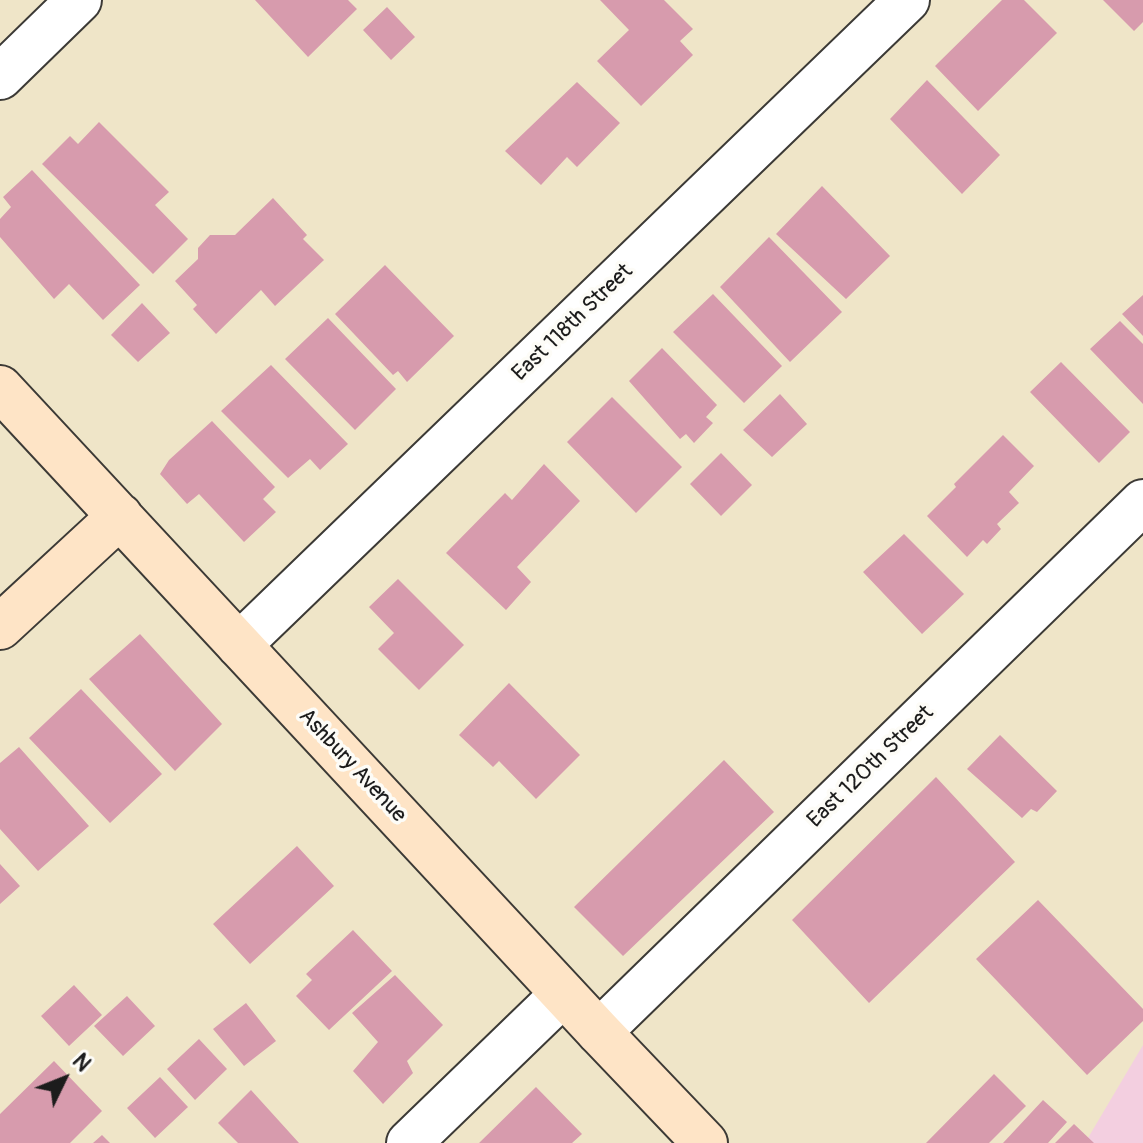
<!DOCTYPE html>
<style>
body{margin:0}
#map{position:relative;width:1143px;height:1143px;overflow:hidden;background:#efe5c8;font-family:Pangolin,sans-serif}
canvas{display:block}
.north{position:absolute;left:24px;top:1039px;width:80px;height:80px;-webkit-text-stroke:6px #fdfcf7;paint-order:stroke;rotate:47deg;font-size:22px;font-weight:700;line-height:32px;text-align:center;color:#1c1c1c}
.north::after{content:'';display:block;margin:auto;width:28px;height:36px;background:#1c1c1c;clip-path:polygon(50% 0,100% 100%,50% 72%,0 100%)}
</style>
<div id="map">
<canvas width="1143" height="1143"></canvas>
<div class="north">N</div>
</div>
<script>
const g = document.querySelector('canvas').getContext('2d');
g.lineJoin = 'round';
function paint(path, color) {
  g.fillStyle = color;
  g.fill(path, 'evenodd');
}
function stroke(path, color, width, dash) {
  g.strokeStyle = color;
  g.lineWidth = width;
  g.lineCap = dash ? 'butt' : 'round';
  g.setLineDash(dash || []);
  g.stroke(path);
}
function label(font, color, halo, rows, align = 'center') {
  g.font = font + ' Pangolin,sans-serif';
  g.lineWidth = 7;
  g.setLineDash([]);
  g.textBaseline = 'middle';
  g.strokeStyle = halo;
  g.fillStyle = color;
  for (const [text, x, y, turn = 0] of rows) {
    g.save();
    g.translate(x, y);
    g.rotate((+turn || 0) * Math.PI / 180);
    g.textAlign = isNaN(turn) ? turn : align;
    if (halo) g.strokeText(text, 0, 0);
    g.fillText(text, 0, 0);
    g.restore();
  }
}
const built = new Path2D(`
 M1143 1045V1143H1085Z`);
const building = new Path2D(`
 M255 0H348L357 9 308 57Z
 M600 0H664L693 29 680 41 693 55 641 106 597 61 629 30Z
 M1002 0H1024L1057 33 978 111 935 66Z
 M1103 0H1143V22L1134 31Z
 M387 7 415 37 391 60 363 30Z
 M927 80 1000 155 962 194 890 119Z
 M577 82 620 123 577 167 567 157 541 185 505 151Z
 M99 122 169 192 155 205 188 239 153 274 42 164 70 136 78 144Z
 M32 170 140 285 103 320 69 284 54 299 0 237V219L11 207 3 197Z
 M822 186 890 256 846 299 776 234Z
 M273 198 307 235 303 239 324 260 275 306 261 290 216 334 193 309 197 305 175 281 198 259V248L210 235H235Z
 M769 237 842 312 790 362 720 287Z
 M385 265 454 336 407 382 398 371 393 375 335 314Z
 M713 294 782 366 744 403 673 332Z
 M1143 295V336L1122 314Z
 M142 303 170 333 138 362 111 335Z
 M328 318 396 389 355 430 285 359Z
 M1120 321 1143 344V404L1090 349Z
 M662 348 717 405 706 417 713 423 694 443 686 434 680 439 629 381Z
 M1061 362 1130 432 1099 463 1030 392Z
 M271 365 348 444 320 470 310 459 288 478 221 411Z
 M780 394 807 424 772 457 743 430Z
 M612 397 682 467 636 513 567 442Z
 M212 421 275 487 263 499 276 512 244 542 199 494 187 504 160 474 169 460Z
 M1003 435 1034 466 1009 492 1019 503 997 524 1001 529 987 544 983 540 967 557 927 516 956 487 954 484Z
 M721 453 752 485 721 516 690 484Z
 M544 464 580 501 517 567 531 582 506 610 446 553 505 493 512 500Z
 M904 534 964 594 922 634 863 572Z
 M398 579 464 645 419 690 378 649 394 633 369 607Z
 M140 634 222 724 175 771 89 679Z
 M509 683 580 755 536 799 499 761 493 767 459 735Z
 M81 689 162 774 110 823 29 738Z
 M1000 735 1057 791 1037 812 1031 809 1022 818 967 769Z
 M19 747 89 826 38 871 0 829V763Z
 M724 760 774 812 623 956 574 907Z
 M936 777 1015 862 869 1003 792 920Z
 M297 846 334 886 250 964 213 924Z
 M0 864 20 886 0 904Z
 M1038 900 1143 1009V1021L1087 1075 976 959Z
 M353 930 392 971 329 1030 296 996 312 980 306 974Z
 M395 975 443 1025 407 1061 413 1073 383 1104 353 1071 378 1042 352 1013Z
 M74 985 102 1015 69 1046 41 1016Z
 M127 996 155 1026 123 1056 94 1026Z
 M246 1003 276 1041 244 1066 213 1029Z
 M199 1039 227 1069 195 1100 167 1069Z
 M54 1061 102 1111 70 1143H0V1114Z
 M994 1074 1026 1106 989 1143H926Z
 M160 1077 188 1107 155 1138 127 1108Z
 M536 1087 582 1134 572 1143H479Z
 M251 1090 299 1143H238L218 1123Z
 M1043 1100 1067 1122 1048 1143H1003Z
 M1074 1124 1094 1143H1055Z
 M102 1135 110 1143H93Z`);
const street = new Path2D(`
 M0 77 79 0
 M239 645 907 0
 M599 1032 1143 502
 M409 1143 563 994`);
const secondary = new Path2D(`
 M0 388 599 1032 705 1143
 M0 627 120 516`);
const streetNames = [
 ["East 118th Street",573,323,-44],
 ["Ashbury Avenue",352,766,47],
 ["East 120th Street",871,767,-44]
];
paint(built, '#f3cfe0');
paint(building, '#d79bad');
stroke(street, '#3c3a36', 48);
stroke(secondary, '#3c3a36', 48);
stroke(street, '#fff', 44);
stroke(secondary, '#fee4c6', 44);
label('22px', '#1c1c1c', '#fdfcf7', streetNames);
</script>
